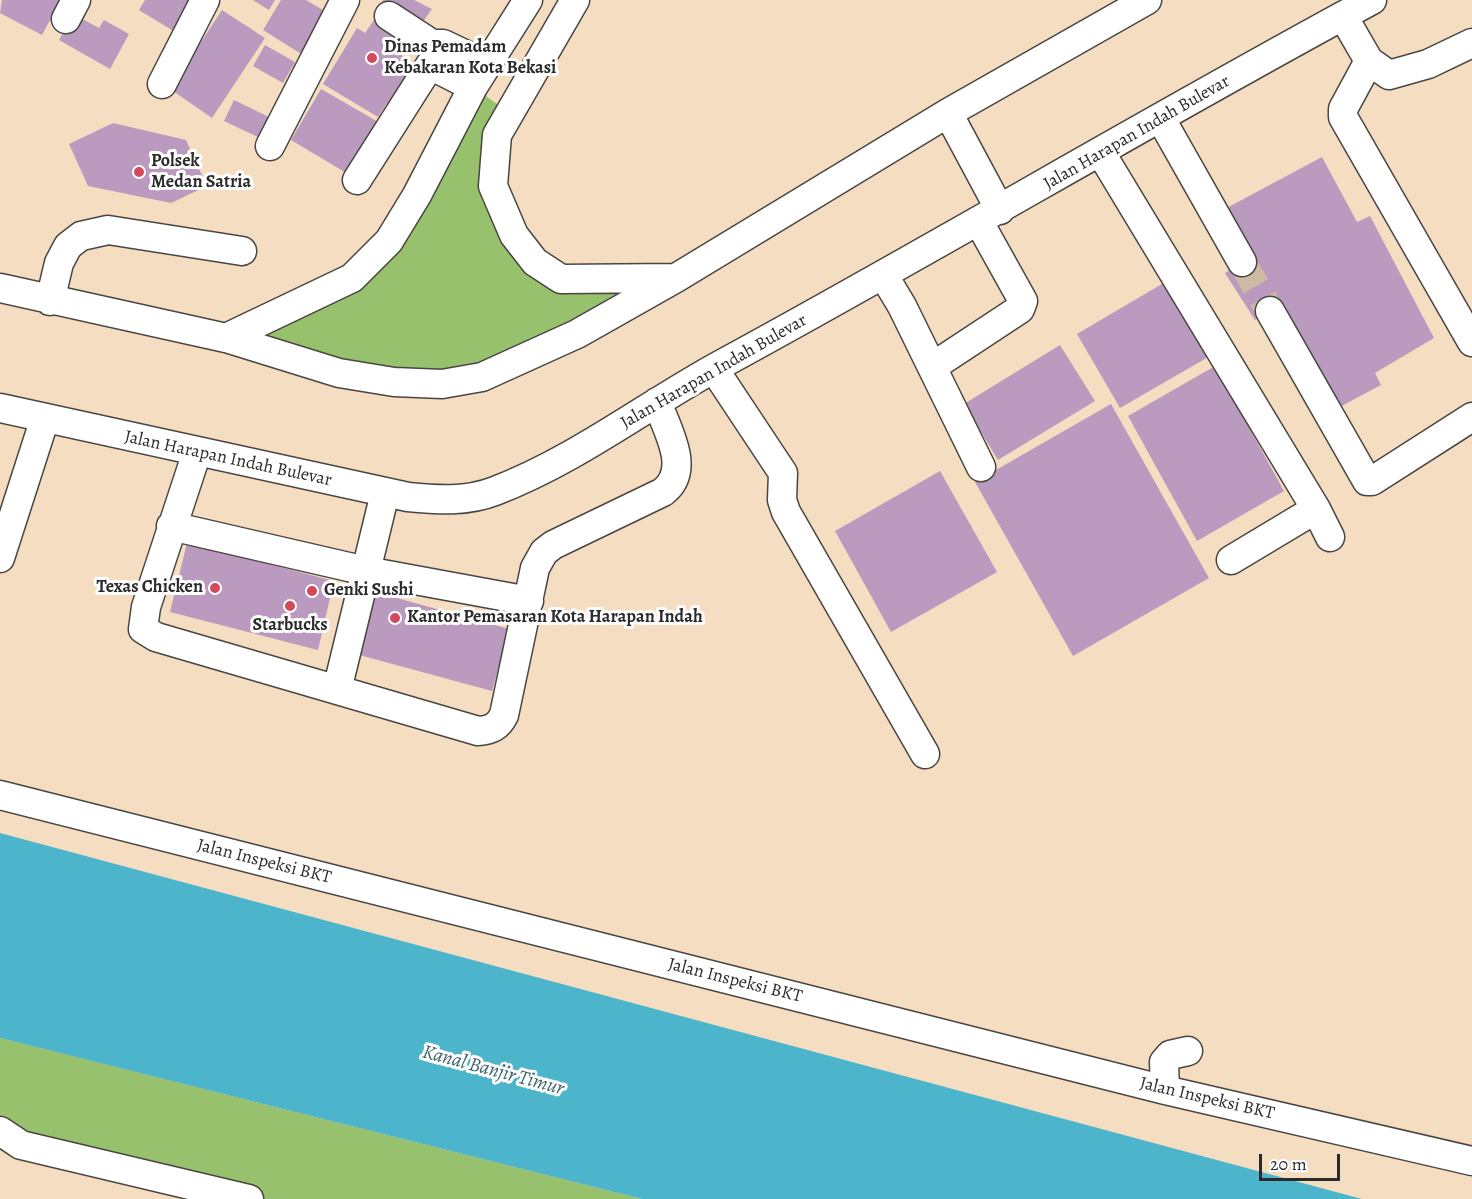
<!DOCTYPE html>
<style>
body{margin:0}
#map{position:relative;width:1472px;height:1199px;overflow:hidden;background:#f5ddc2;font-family:Alegreya,serif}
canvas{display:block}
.scale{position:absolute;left:1259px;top:1154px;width:81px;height:27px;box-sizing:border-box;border:3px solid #2b2b2b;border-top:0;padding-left:8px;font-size:18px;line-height:21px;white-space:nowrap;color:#2b2b2b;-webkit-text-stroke:4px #fff;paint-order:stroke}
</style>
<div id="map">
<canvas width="1472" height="1199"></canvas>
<div class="scale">20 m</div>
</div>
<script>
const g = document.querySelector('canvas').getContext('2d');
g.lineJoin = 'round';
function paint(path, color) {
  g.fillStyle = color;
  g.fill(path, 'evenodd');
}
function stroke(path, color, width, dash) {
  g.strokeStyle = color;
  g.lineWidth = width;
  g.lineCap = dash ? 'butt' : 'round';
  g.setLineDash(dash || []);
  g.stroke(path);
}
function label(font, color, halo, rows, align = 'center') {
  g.font = font + ' Alegreya,serif';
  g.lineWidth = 6;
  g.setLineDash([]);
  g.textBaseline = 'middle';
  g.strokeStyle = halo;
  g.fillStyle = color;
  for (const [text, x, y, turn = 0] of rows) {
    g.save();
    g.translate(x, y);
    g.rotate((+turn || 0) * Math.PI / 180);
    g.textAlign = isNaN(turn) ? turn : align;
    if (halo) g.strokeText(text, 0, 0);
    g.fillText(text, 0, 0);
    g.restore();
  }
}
const green = new Path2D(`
 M473 87 510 113 493 186 535 262 676 278 442 384 226 338 352 278Z
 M0 1038 642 1199H251L0 1131Z`);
const water = new Path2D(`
 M0 833 1362 1199H642L0 1038Z`);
const building = new Path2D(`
 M2 0H61L42 35 0 13Z
 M145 0H202L180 35 139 10Z
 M253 0H275L269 10Z
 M281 0H306L328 13 303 55 263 30Z
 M383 0H414L432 9 400 54 412 63 407 73 412 79 394 107 387 103 378 117 323 84 357 28 365 33 383 7 381 4Z
 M222 10 265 38 212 118 170 89Z
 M73 14 99 28 104 20 129 34 110 69 59 40Z
 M265 45 295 62 283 83 253 66Z
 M321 89 380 123 348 174 291 140Z
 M234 100 271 118 262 139 224 121Z
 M113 123 186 140 207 186 171 203 88 186 69 144Z
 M1322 157 1357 222 1370 216 1434 338 1375 373 1381 385 1332 411 1273 309 1255 320 1225 273 1247 259 1221 211Z
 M1167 281 1210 356 1120 408 1077 334Z
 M1060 345 1095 401 998 460 964 404Z
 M1215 366 1284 491 1197 541 1128 416Z
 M1111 404 1209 578 1073 656 975 482Z
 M940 471 997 572 891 632 835 531Z
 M187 543 334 581 318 650 170 612Z
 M368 590 509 629 492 691 352 653Z`);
const minorTunnel = new Path2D(`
 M1242 262 1270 311`);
const minor = new Path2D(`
 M575 0 497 135 493 186 514 235 535 262 561 279 676 278
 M389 16 432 44H443L487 65
 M1343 16 1369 61 1389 75 1428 64 1472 43
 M66 19 76 0
 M1369 61 1343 109V117L1472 342
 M162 84 205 0
 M948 113 1000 210
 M1161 119 1242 262
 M270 146 345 0
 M1101 153 1316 509 1330 537
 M357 180 430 65 473 87
 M884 276 902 306 981 467
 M0 288 226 338 339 373 394 382 442 384 482 377 577 334 676 278 948 113 1147 0
 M50 301 59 263 68 246 81 236 108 230 242 251
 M1270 311 1367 481H1372L1472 417
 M226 338 352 278 389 241 417 195 473 87 528 0
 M932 367 1020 309 1023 301 979 222
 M714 369 783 473 782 500 786 512 925 754
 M0 408 408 497C438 500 467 502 495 491 576 460 645 406 720 365 939 246 1153 118 1372 0
 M197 452 146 607 143 629 156 637 478 731C491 730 498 727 504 715L535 568 544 552 553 545 663 492C692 470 667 430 657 402
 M171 526 366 571 529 601
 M0 558 45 418
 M1231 560 1316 509
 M337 690 385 493
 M0 795 1165 1090 1472 1161
 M1165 1090 1164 1062 1170 1055 1188 1051
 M0 1131 21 1145 249 1199`);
const markers = [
 [372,58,6,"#d1495b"],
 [139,172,6,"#d1495b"],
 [215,588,6,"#d1495b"],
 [312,591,6,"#d1495b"],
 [290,606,6,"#d1495b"],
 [395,618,6,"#d1495b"]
];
const poiNames = [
 ["Dinas Pemadam",384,48],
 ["Kebakaran Kota Bekasi",384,69],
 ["Polsek",151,162],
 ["Medan Satria",151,183],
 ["Texas Chicken",203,588,"right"],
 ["Genki Sushi",324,591],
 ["Kantor Pemasaran Kota Harapan Indah",407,618],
 ["Starbucks",290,626,"center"]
];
const streetNames = [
 ["Jalan Harapan Indah Bulevar",1137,133,-30],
 ["Jalan Harapan Indah Bulevar",714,372,-30],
 ["Jalan Harapan Indah Bulevar",228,459,12],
 ["Jalan Inspeksi BKT",264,862,14],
 ["Jalan Inspeksi BKT",735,981,14],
 ["Jalan Inspeksi BKT",1207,1099,13]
];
const waterNames = [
 ["Kanal Banjir Timur",493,1071,15]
];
paint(green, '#98c16d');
paint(water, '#4db5cb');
paint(building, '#ba9abe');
stroke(minorTunnel, '#cdb9a4', 28, [28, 14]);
stroke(minor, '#494642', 31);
stroke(minor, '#fff', 28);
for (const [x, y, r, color] of markers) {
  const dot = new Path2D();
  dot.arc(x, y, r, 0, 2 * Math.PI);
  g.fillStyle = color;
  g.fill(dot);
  stroke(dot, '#fff', 2);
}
label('bold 18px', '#2b2b2b', '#fff', poiNames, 'left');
label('18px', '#2b2b2b', '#fff', streetNames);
label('italic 20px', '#39626b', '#fff', waterNames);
</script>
